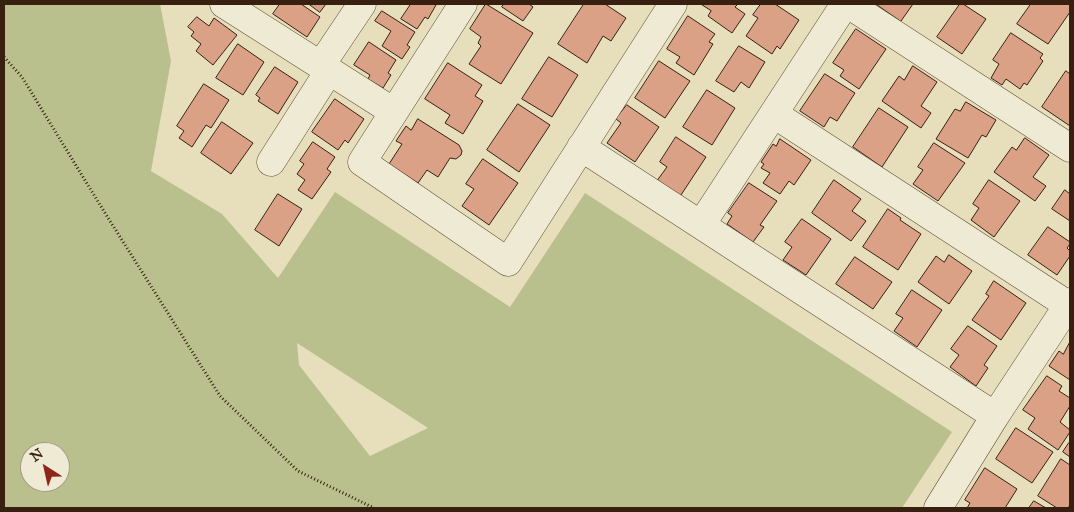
<!DOCTYPE html>
<style>
body{margin:0}
#map{position:relative;width:1074px;height:512px;overflow:hidden;background:#e7debc;font-family:"IM FELL Great Primer",serif}
canvas{display:block}
.frame{position:absolute;inset:0;border:5px solid #382011;pointer-events:none}
.north{position:absolute;left:20px;top:442px;width:50px;height:50px;box-sizing:border-box;background:#efead3;border:1px solid #a69985;border-radius:50%;rotate:325deg;font-size:14px;font-weight:700;line-height:20px;text-align:center;color:#382011}
.north::after{content:'';display:block;margin:auto;width:18px;height:22px;background:#8f2418;clip-path:polygon(50% 0,100% 100%,50% 72%,0 100%)}
</style>
<div id="map">
<canvas width="1074" height="512"></canvas>
<div class="frame"></div>
<div class="north">N</div>
</div>
<script>
const g = document.querySelector('canvas').getContext('2d');
g.lineJoin = 'round';
function paint(path, color) {
  g.fillStyle = color;
  g.fill(path, 'evenodd');
}
function stroke(path, color, width, dash) {
  g.strokeStyle = color;
  g.lineWidth = width;
  g.lineCap = dash ? 'butt' : 'round';
  g.setLineDash(dash || []);
  g.stroke(path);
}
const green = new Path2D(`
 M4 4H160L171 61 151 171 222 214 278 278 335 192 510 307 585 193 952 432 902 508H4ZM297 343 428 428 370 456 299 365ZM30 452H60V482H30Z`);
const building = new Path2D(`
 M280 4H301L320 17 307 37 273 14Z
 M309 4H326L320 12Z
 M411 4H433L436 5 428 19 425 17 417 29 401 19Z
 M486 4 533 33 501 84 469 64 481 46 478 43 481 37 470 29Z
 M504 4H529L533 7 523 21 502 7Z
 M584 4H605L626 18 611 41 603 36 587 63 558 44Z
 M701 4H738L735 7 745 14 732 33 708 16 711 11Z
 M761 4H775L799 20 780 49 777 46 772 54 746 36 758 18 753 15Z
 M876 4H913L901 21Z
 M960 4H963L986 19 962 54 937 37Z
 M1031 4H1070V12L1048 44 1017 24Z
 M382 11 415 32 407 45 410 47 402 59 382 46 391 31 375 21Z
 M688 16 715 34 709 42 713 44 694 75 676 63 680 57 667 49Z
 M197 17 209 26 214 18 237 35 213 65 196 51 201 44 191 36 194 32 188 27Z
 M856 29 886 49 859 89 840 76 844 70 833 63Z
 M1011 33 1043 54 1040 58 1043 61 1027 85 1024 83 1020 89 1006 79 1002 85 991 78 999 64 993 60Z
 M369 42 396 60 388 73 391 75 383 88 368 79 370 75 354 65Z
 M238 44 264 62 243 95 216 78Z
 M739 46 765 62 749 88 741 82 734 92 716 81Z
 M549 57 578 75 552 117 522 99Z
 M659 61 690 81 665 118 635 98Z
 M448 63 482 85 475 96 483 101 463 134 445 123 450 115 425 99Z
 M913 66 937 82 921 106 931 113 921 128 882 101 899 76 904 80Z
 M275 67 298 82 278 114 258 101 260 98 256 95Z
 M1066 71 1070 74V126L1042 107Z
 M825 74 855 93 837 121 830 117 824 127 800 111Z
 M204 84 229 100 211 128 206 125 192 147 179 138 184 131 177 126Z
 M707 90 735 108 712 145 683 127Z
 M335 99 364 119 348 143 345 140 338 150 312 132Z
 M966 102 996 120 986 137 982 135 968 158 936 139 955 109 960 111Z
 M518 104 550 125 519 172 487 150Z
 M627 105 659 127 635 162 607 143 621 123 616 119Z
 M879 108 908 127 882 167 853 147Z
 M418 119 459 145 462 151 461 155 456 159 450 158 438 177 427 170 418 183 389 164 402 144 396 141 406 126 411 130Z
 M222 122 253 143 231 174 201 153Z
 M676 137 706 157 679 198 656 182 667 167 660 162Z
 M1025 138 1049 155 1033 177 1046 186 1035 201 994 172 1012 147 1016 150Z
 M780 139 811 160 794 185 789 181 780 194 763 183 770 173 761 168 764 164 761 162 773 144 776 146Z
 M313 142 335 157 327 169 331 172 312 199 298 190 305 180 297 174 304 164 300 161Z
 M934 143 965 163 938 201 913 184 923 170 918 167Z
 M483 159 518 183 489 225 462 206 474 189 466 184Z
 M834 180 861 199 852 211 866 221 851 241 812 213Z
 M989 180 1020 201 994 237 971 220 979 208 973 204Z
 M749 183 777 201 760 225 764 227 753 242 727 224 732 216 728 213Z
 M1065 190 1070 194V221L1052 209Z
 M278 194 302 209 279 246 255 230Z
 M888 209 901 218 900 220 921 234 898 270 863 247Z
 M802 219 831 239 806 275 783 260 792 247 785 242Z
 M1048 227 1070 242V244L1067 248 1070 251V256L1057 275 1028 255Z
 M949 255 972 271 949 304 918 282 936 256 944 262Z
 M855 257 892 282 873 309 836 284Z
 M994 281 1026 303 1001 340 972 320 989 296 986 294Z
 M912 290 942 310 917 347 894 331 903 318 896 314Z
 M968 326 997 346 984 365 988 368 976 386 950 367 959 355 951 349Z
 M1070 342V380L1049 366 1059 351 1063 354Z
 M1047 376 1062 386 1059 391 1070 398V406L1060 422 1070 430V432L1058 450 1028 429 1035 418 1023 410Z
 M1016 428 1053 452 1032 483 996 459Z
 M1069 443 1070 444V457L1063 452Z
 M1061 459 1070 465V505L1068 508H1057L1038 496Z
 M985 468 1017 489 1005 508H967L970 503 965 500Z
 M1034 501 1046 508H1029Z`);
const path = new Path2D(`
 M4 57 22 77 105 213 220 396 298 471 374 508`);
const minor = new Path2D(`
 M224 4 394 112
 M463 4 362 162 508 262 673 4
 M848 4 1070 148
 M321 65 362 4
 M774 114 1068 305
 M581 147 995 416
 M271 162 329 71
 M701 225 845 4
 M938 508 995 416 1070 302`);
paint(green, '#b9c08e');
paint(building, '#daa186');
stroke(building, '#382011', 1);
stroke(minor, '#64503c', 29);
stroke(path, '#382011', 3, [1, 2.5]);
stroke(minor, '#efead3', 28);
</script>
